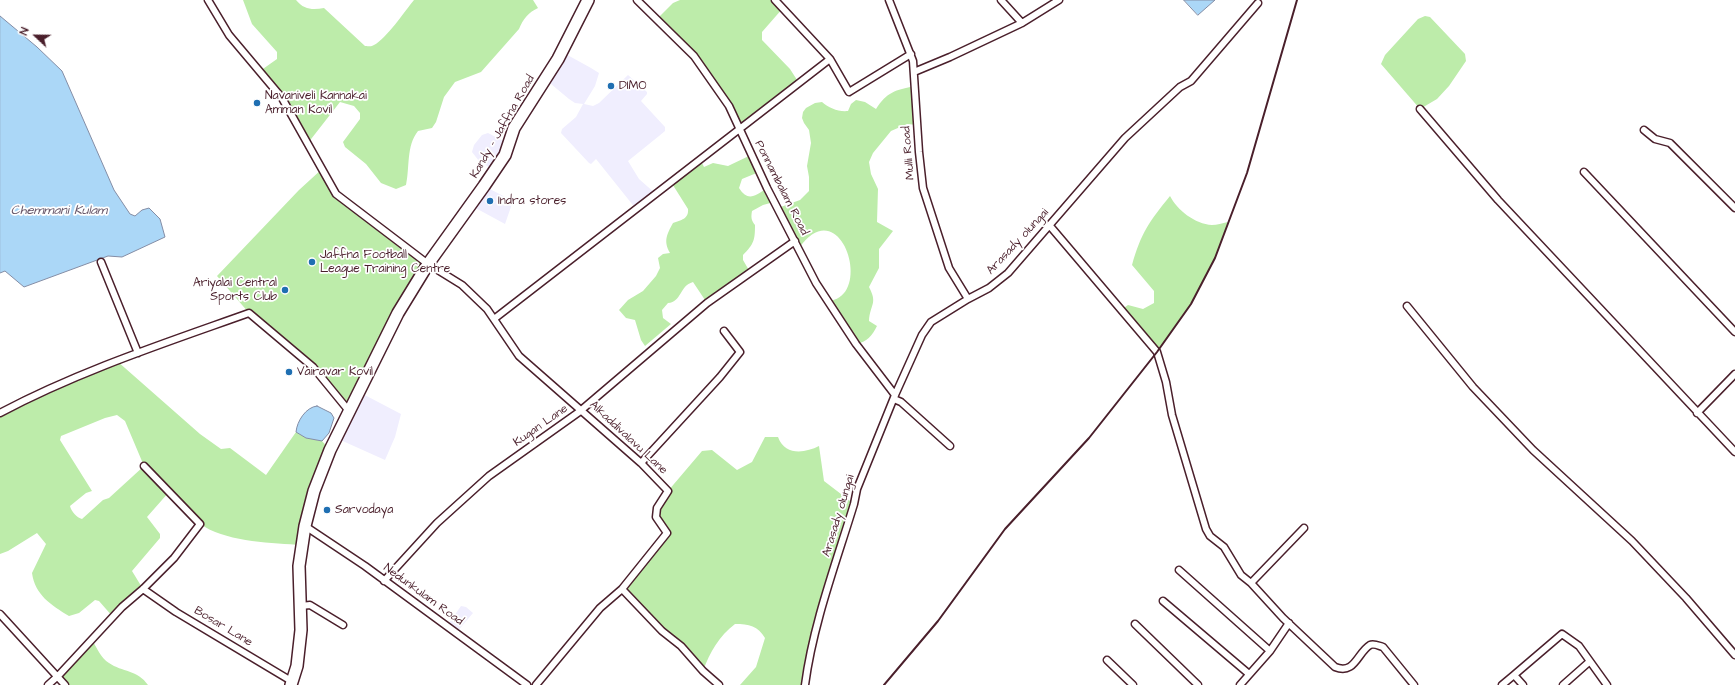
<!DOCTYPE html>
<style>
body{margin:0}
#map{position:relative;width:1735px;height:685px;overflow:hidden;background:#fff;font-family:"Architects Daughter",sans-serif}
canvas{display:block}
.north{position:absolute;left:16px;top:16px;width:40px;height:40px;-webkit-text-stroke:3px #fff;paint-order:stroke;rotate:292deg;font-size:11px;font-weight:700;line-height:16px;text-align:center;color:#4a1f2b}
.north::after{content:'';display:block;margin:auto;width:14px;height:18px;background:#4a1f2b;clip-path:polygon(50% 0,100% 100%,50% 72%,0 100%)}
</style>
<div id="map">
<canvas width="1735" height="685"></canvas>
<div class="north">N</div>
</div>
<script>
const g = document.querySelector('canvas').getContext('2d');
g.lineJoin = 'round';
function paint(path, color) {
  g.fillStyle = color;
  g.fill(path, 'evenodd');
}
function stroke(path, color, width, dash) {
  g.strokeStyle = color;
  g.lineWidth = width;
  g.lineCap = dash ? 'butt' : 'round';
  g.setLineDash(dash || []);
  g.stroke(path);
}
function label(font, color, halo, rows, align = 'center') {
  g.font = font + ' "Architects Daughter",sans-serif';
  g.lineWidth = 3.5;
  g.setLineDash([]);
  g.textBaseline = 'middle';
  g.strokeStyle = halo;
  g.fillStyle = color;
  for (const [text, x, y, turn = 0] of rows) {
    g.save();
    g.translate(x, y);
    g.rotate((+turn || 0) * Math.PI / 180);
    g.textAlign = isNaN(turn) ? turn : align;
    if (halo) g.strokeText(text, 0, 0);
    g.fillText(text, 0, 0);
    g.restore();
  }
}
const built = new Path2D(`
 M562 52 591 68 599 73 595 86 584 104 593 106 599 103 628 75 647 92V94L641 101 665 127V131L659 136 628 161 639 179 656 194 636 209 596 159 591 164 589 163 561 133 562 129 576 117 583 104 575 103 569 99 545 79Z
 M488 133 509 144 492 169 479 161 472 152 474 145 482 135Z
 M484 186 513 201 505 224 470 205Z
 M359 392 401 414 395 437 385 460 336 438Z
 M461 606 466 607 473 613 456 633 447 626Z`);
const green = new Path2D(`
 M243 0H296C304 10 313 10 324 8L365 46C369 46 371 47 374 45 386 39 405 11 414 0H533L538 8C529 12 523 19 519 29L481 72 455 82 444 97 436 122 432 128 418 131C406 146 410 167 406 185L396 189 381 183 366 164 345 147 343 142 360 119V113L354 106 340 102 308 143 299 125 260 71 277 59V52L252 24Z
 M680 0H775L783 8 762 32V40L790 69 799 83 739 128C720 84 691 53 657 19L673 3Z
 M1425 16 1430 17 1465 54 1466 61 1449 86 1437 99 1420 109 1381 64 1385 55 1418 19Z
 M915 86 918 125 907 124 891 131 873 153 869 162 871 174 878 189 877 222 893 231 879 249V268L869 287C878 304 870 304 869 321L877 326C872 336 867 342 856 344L828 301C875 298 841 189 799 248L778 208 800 200 809 191V177L807 166 811 143 809 130 804 123 802 118 803 112 806 108 815 103 822 102C829 108 838 112 848 111L851 104 856 100 865 102 876 109C887 92 895 90 915 86Z
 M751 155 759 172 742 179 739 188C748 202 755 196 767 188L774 202 763 205 752 211C751 217 751 220 755 225 755 240 754 244 743 255V260L750 272 707 303 693 282C679 286 682 302 668 303L662 310 663 318 671 324 645 346 641 340 635 320 626 318 619 310 628 300 643 291 656 276 660 268 658 258 663 254 670 253C663 241 667 234 673 223 681 220 689 219 688 209L671 182 700 159 704 167 713 163 728 166Z
 M322 169 336 194 428 264 349 411 313 367 249 313 217 276 299 190Z
 M1170 196C1177 210 1195 224 1212 225 1217 225 1222 223 1228 222L1215 258 1191 304 1157 352 1121 310 1128 305 1143 309 1154 303V291L1132 265C1141 233 1149 222 1170 196Z
 M117 361 200 434 221 449 230 448 266 475 296 432 307 438 322 441 330 450 302 545C273 543 230 542 205 527 191 519 180 503 169 492L147 517 160 534V538L132 571 143 589 113 617 99 601 95 600 79 613 69 616C51 605 35 595 32 573L46 544 37 533 8 551 0 554V413ZM117 415 125 421 144 466 109 498 103 500 82 519C77 518 71 511 70 506L86 493 92 491 60 440 61 436 105 418Z
 M765 437H778C785 456 805 453 819 446L824 481 854 504 825 600 805 685H740L756 667 765 638C758 626 749 624 735 624 719 636 710 652 703 671L622 589 667 533 656 517 668 491 702 451 712 450 737 470 752 462Z
 M92 640C97 648 101 658 109 663 122 672 138 670 148 685H65L58 676Z`);
const water = new Path2D(`
 M1184 0H1215L1198 15Z
 M0 16 37 47 62 71 114 190 130 214 135 216 142 210 149 208 160 219 165 237 122 257 108 256 24 287 5 271 0 273Z
 M317 406 331 413 334 418 329 433 322 441 306 438 296 432C297 421 306 407 317 406Z`);
const street = new Path2D(`
 M208 0 229 35 282 98 336 194 428 264 462 285 487 309 519 356 641 463 668 491 657 508 656 517 667 533 622 589 600 608 536 685
 M637 0 694 56 729 106 767 188 816 283 856 344 895 395
 M775 0 830 59
 M889 0 913 61 919 152 923 188 949 268 968 299
 M1001 0 1022 23
 M914 72 950 57 1022 23 1059 0
 M1420 109 1498 200 1735 452
 M1644 130 1655 139 1670 143 1735 208
 M1584 172 1735 332
 M1050 226 1157 352 1166 382 1172 415 1206 529 1210 536 1224 547 1241 575 1251 583 1304 528
 M101 262 138 353
 M1407 306 1473 387 1533 450 1632 541 1686 598 1735 655
 M494 319 830 59 849 92 911 54
 M894 399 901 402 950 446
 M0 413C79 371 165 343 249 313L313 367 349 411
 M1697 413 1735 374
 M641 463 720 377 740 352 724 331
 M305 526 365 566 527 685
 M1179 570 1270 651
 M384 581 437 523 489 476 579 412 707 303 795 241
 M1251 583 1283 618 1335 667C1355 675 1357 653 1370 645 1374 643 1379 646 1383 647L1414 685
 M143 589 176 612 293 682
 M622 589 662 631 681 646 703 671 719 685
 M1163 601 1249 674
 M301 606 310 605 343 625
 M0 614 65 685
 M1135 624 1198 685
 M1107 660 1133 685
 M1514 675 1562 634 1579 646 1607 685
 M48 685 58 676 122 607 143 589 174 558 200 524 144 466
 M805 685C813 624 836 563 854 504L857 489 895 395 922 335 931 322 968 299 989 288 1008 273 1125 138 1180 87 1191 81 1258 3
 M1240 685 1270 651 1289 623
 M1502 685 1514 675 1523 685
 M1563 685 1589 662`);
const highway = new Path2D(`
 M291 685 297 666 301 630 299 566 305 526 314 491 330 450 398 313 428 264 484 186 505 155 514 128 558 59 588 0`);
const rail = new Path2D(`
 M884 685 938 621 1005 529 1089 438 1157 352 1191 304 1215 258 1247 173 1297 0`);
const markers = [
 [611,86,4,"#1f6fb2"],
 [257,103,4,"#1f6fb2"],
 [490,201,4,"#1f6fb2"],
 [312,262,4,"#1f6fb2"],
 [285,290,4,"#1f6fb2"],
 [289,372,4,"#1f6fb2"],
 [327,510,4,"#1f6fb2"]
];
const poiNames = [
 ["DIMO",619,86],
 ["Navaniveli Kannakai",265,96],
 ["Amman Kovil",265,110],
 ["Indra stores",498,201],
 ["Jaffna Football",320,255],
 ["League Training Centre",320,269],
 ["Ariyalai Central",277,283,"right"],
 ["Sports Club",277,297,"right"],
 ["Vairavar Kovil",297,372],
 ["Sarvodaya",335,510]
];
const streetNames = [
 ["Kandy - Jaffna Road",503,127,-60],
 ["Mulli Road",909,153,-95],
 ["Ponnambalam Road",781,188,63],
 ["Arasady olungai",1018,242,-47],
 ["Kugan Lane",541,426,-35],
 ["Alkaddivalavu Lane",628,438,43],
 ["Arasady olungai",839,516,-73],
 ["Nedunkulam Road",423,595,36],
 ["Bosar Lane",223,627,31]
];
const waterNames = [
 ["Chemmani Kulam",59,211]
];
paint(built, '#f0eefe');
paint(green, '#bdecaa');
paint(water, '#abd7f7');
stroke(water, '#848da5', 1);
stroke(street, '#4a1f2b', 9);
stroke(highway, '#4a1f2b', 14);
stroke(street, '#fff', 6);
stroke(highway, '#fff', 11);
stroke(rail, '#4a1f2b', 2);
for (const [x, y, r, color] of markers) {
  const dot = new Path2D();
  dot.arc(x, y, r, 0, 2 * Math.PI);
  g.fillStyle = color;
  g.fill(dot);
  stroke(dot, '#fff', 1.5);
}
label('12px', '#4a1f2b', '#fff', poiNames, 'left');
label('12px', '#4a1f2b', '#fff', streetNames);
label('italic 13px', '#675668', '#fff', waterNames);
</script>
